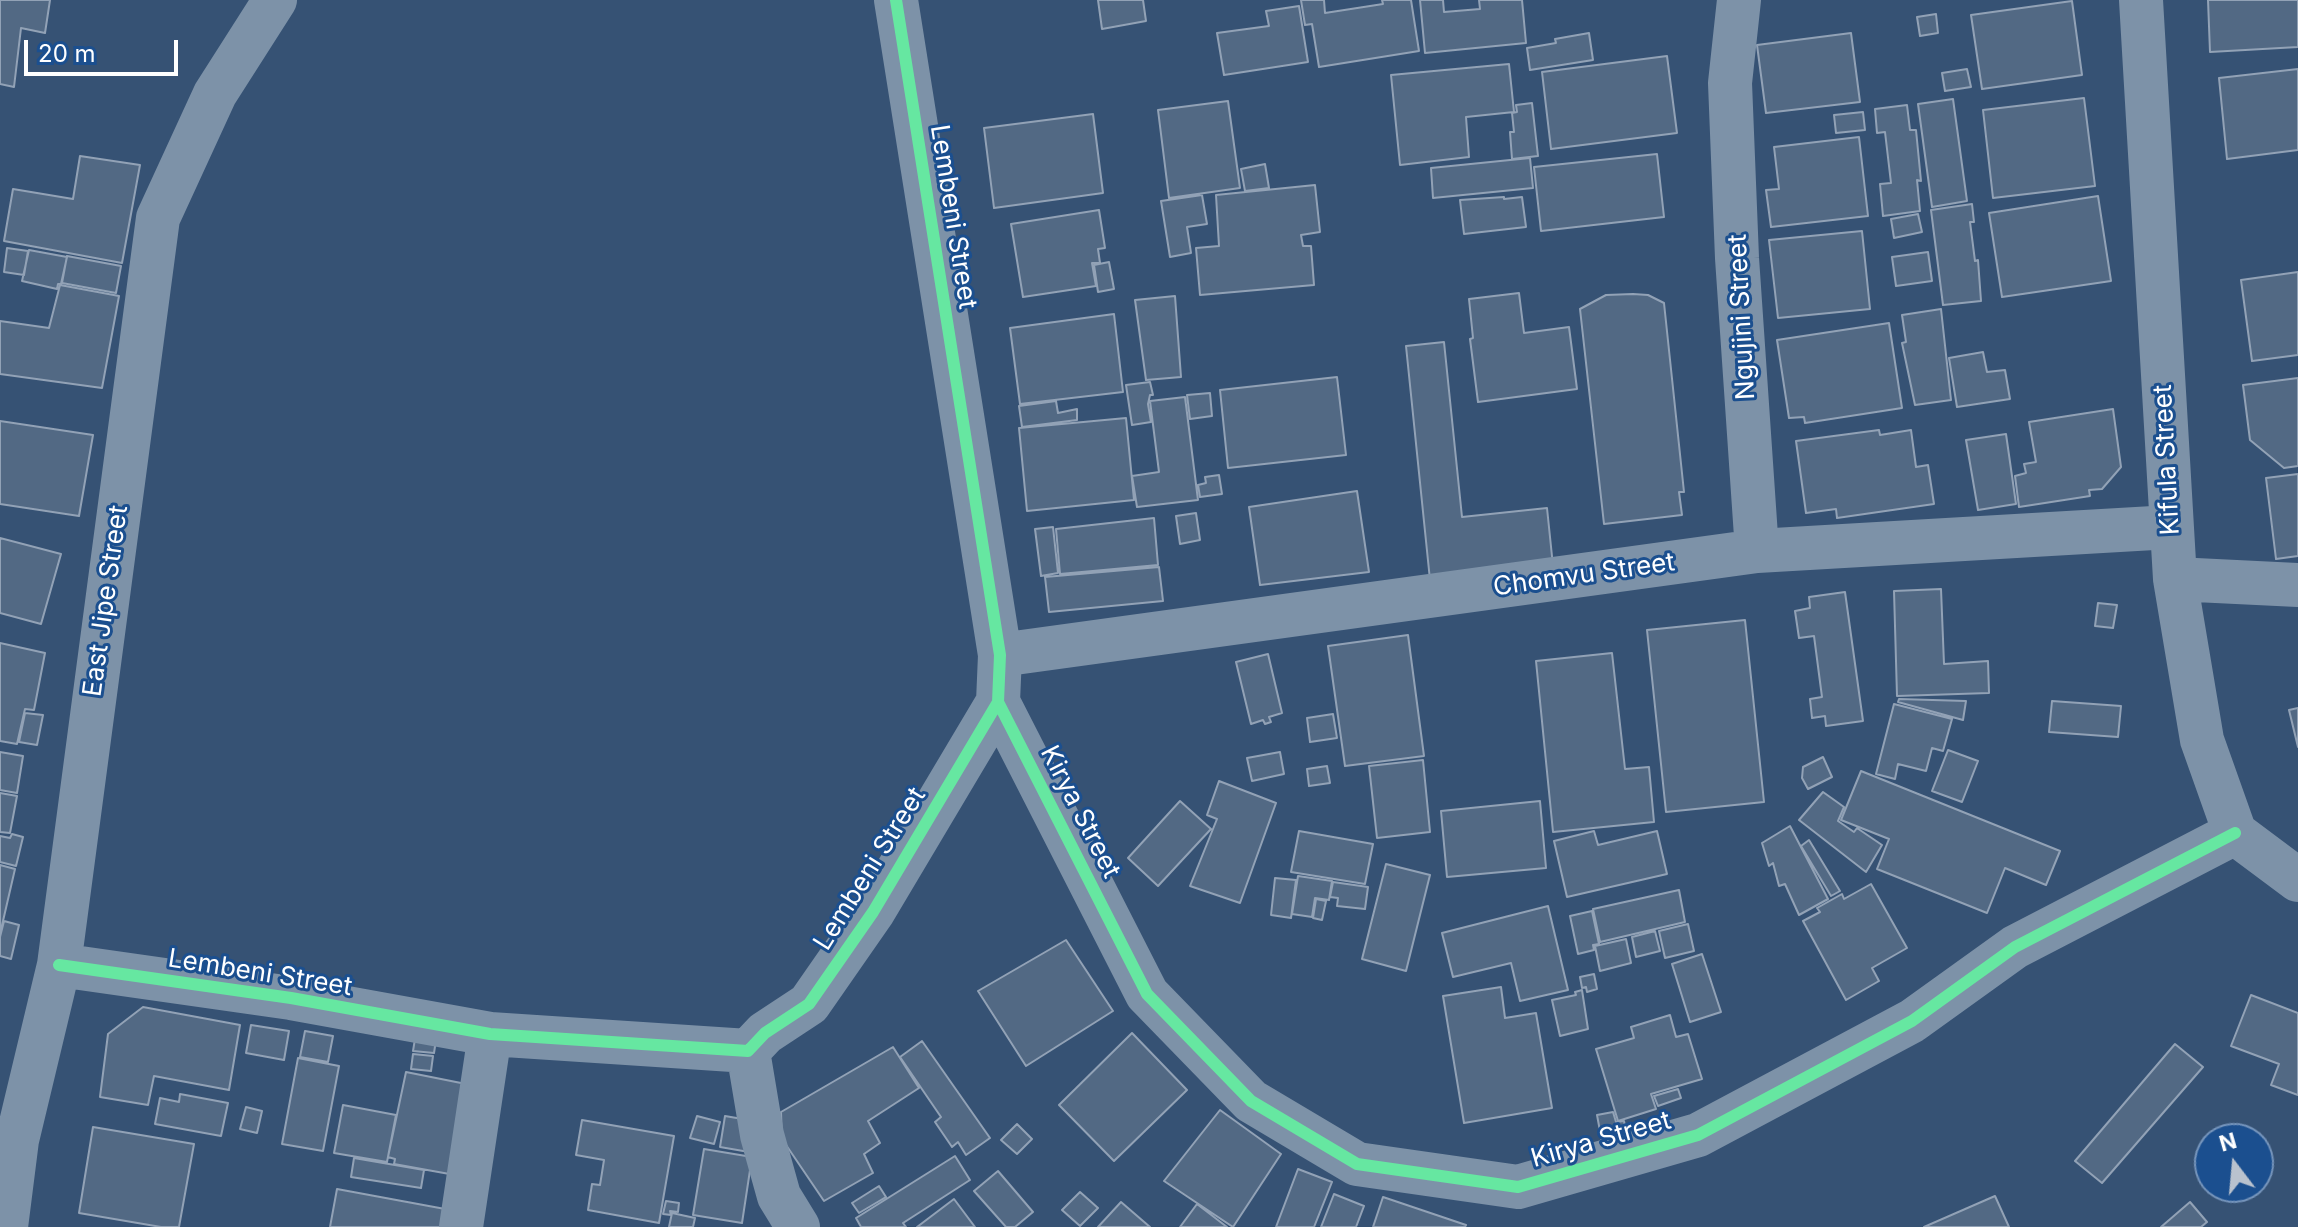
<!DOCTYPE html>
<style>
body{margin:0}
#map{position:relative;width:2298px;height:1227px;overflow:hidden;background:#365274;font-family:Inter,sans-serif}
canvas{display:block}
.north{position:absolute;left:2194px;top:1123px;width:80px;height:80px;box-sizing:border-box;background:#1b4f8f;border:2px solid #7695bc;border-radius:50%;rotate:344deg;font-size:22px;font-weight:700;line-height:32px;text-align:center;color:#fff}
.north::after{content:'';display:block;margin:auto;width:28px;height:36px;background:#b9c2ce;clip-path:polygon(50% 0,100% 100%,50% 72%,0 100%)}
.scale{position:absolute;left:24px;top:40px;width:154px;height:36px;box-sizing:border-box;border:4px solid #fff;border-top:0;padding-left:10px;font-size:24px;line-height:28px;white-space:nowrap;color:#fff;-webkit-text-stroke:6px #1b4f8f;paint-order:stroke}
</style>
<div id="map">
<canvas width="2298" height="1227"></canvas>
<div class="north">N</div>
<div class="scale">20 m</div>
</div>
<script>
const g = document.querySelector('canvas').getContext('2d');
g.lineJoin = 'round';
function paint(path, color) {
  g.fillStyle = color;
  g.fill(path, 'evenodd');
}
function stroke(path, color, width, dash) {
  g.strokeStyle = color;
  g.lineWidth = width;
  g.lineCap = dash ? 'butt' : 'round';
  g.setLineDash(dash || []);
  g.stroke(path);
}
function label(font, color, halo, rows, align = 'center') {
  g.font = font + ' Inter,sans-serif';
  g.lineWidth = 6;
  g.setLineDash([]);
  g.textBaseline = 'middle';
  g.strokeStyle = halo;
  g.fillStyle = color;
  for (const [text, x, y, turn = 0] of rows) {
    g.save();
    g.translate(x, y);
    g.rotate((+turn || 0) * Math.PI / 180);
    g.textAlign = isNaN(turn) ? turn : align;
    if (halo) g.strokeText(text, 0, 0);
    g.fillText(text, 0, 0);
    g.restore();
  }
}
const building = new Path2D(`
 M0 0H50L45 33 21 28 14 87 0 84Z
 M1098 0H1143L1146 21 1102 29Z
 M1301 0H1324L1325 13 1383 4 1382 0H1411L1419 51 1319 67 1312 24 1305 25Z
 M1420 0H1443L1444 12 1480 9 1479 0H1522L1526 43 1425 53Z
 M2208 0H2298V47L2210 52Z
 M2072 1 2082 75 1982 89 1971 15Z
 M1299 6 1308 62 1224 75 1217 33 1269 26 1266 11Z
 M1936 14 1938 33 1920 36 1917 17Z
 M1589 33 1593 60 1530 70 1527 48 1556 43 1555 39Z
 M1851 33 1860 102 1766 113 1757 45Z
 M1667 56 1677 133 1551 149 1542 72Z
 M1509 64 1514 112 1466 117 1469 157 1400 165 1391 75Z
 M1967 69 1971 87 1945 91 1942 73Z
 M2298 69V150L2227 159 2219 78Z
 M2084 98 2095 186 1993 198 1983 110Z
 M1953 99 1967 201 1932 207 1918 104Z
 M1228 101 1240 188 1169 198 1158 110Z
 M1532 103 1538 156 1512 159 1510 132H1514L1512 113 1517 112 1516 105Z
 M1907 105 1910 130H1916L1921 181 1917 180 1920 211 1883 216 1880 184 1891 183 1885 132 1877 133 1875 109Z
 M1863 112 1865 130 1836 133 1834 115Z
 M1093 114 1103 193 994 208 984 128Z
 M1859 137 1868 216 1771 227 1766 190 1779 189 1774 147Z
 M1657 154 1664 217 1541 231 1534 167Z
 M80 156 140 165 122 263 4 241 13 189 73 199Z
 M1530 158 1533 188 1433 198 1431 168Z
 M1265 164 1269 188 1245 191 1241 169Z
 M1315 185 1320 232 1301 235 1303 246H1311L1314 285 1200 295 1196 248 1219 246 1216 195Z
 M1202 195 1207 224 1187 227 1191 253 1170 257 1161 201Z
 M2098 196 2111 281 2002 297 1989 213Z
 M1504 197V199L1522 197 1526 227 1464 234 1460 200Z
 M1972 204 1974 222H1970L1975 261 1978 260 1981 301 1943 305 1931 210Z
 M1099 210 1105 248 1098 249 1100 263H1092L1096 286 1023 297 1011 224Z
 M1918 214 1922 232 1894 238 1891 219Z
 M1862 231 1870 309 1778 318 1769 240Z
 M7 248 28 251 24 275 4 272Z
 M29 250 67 257 61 284H58L57 289 22 281Z
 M1928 252 1932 281 1896 286 1892 257Z
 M67 256 121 266 116 293 62 283Z
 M1109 262 1114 289 1098 292 1094 265Z
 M2298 272V355L2252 361 2241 280Z
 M60 285 119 296 102 388 0 374V321L49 328Z
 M1519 293 1524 333 1569 327 1577 389 1478 402 1470 339 1473 338 1469 299Z
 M1633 294 1648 295 1664 303 1684 492H1679L1682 515 1604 524 1580 309 1606 295Z
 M1175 296 1181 377 1146 380 1135 300Z
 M1941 309 1951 400 1915 405 1902 343 1906 342 1902 315Z
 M1114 314 1123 392 1020 404 1010 328Z
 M1889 323 1902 408 1805 423 1804 417 1789 418 1777 340Z
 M1444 342 1462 517 1547 508 1553 566 1430 580 1406 346Z
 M1983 352 1987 372 2005 370 2010 399 1957 407 1949 358Z
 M1337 377 1346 455 1228 468 1220 390Z
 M2298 378V466L2284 468 2250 440 2243 385Z
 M1150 382 1153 395H1150L1148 404 1151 422 1132 425 1126 385Z
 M1210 393 1212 416 1190 419 1187 395Z
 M1185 397 1198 500 1137 507 1132 476 1159 472 1150 401Z
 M1056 401 1058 413 1077 409V420L1022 427 1019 406Z
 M2113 409 2121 467 2102 489 2089 490 2090 496 2019 507 2015 476 2026 473 2024 464 2036 462 2029 422Z
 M1126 418 1134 500 1027 511 1019 428Z
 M0 421 93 435 79 516 0 504Z
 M1879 430 1880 435 1911 430 1916 467 1928 465 1934 504 1837 518 1836 509 1806 513 1796 441Z
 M2006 434 2016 504 1978 510 1966 440Z
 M2298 474V556L2276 559 2266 478Z
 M1219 475 1222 494 1200 497 1198 485 1206 483 1205 477Z
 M1357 491 1369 572 1260 585 1249 507Z
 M1196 513 1200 540 1180 544 1176 516Z
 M1154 518 1158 565 1060 574 1056 529Z
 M1053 527 1058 573 1041 576 1035 529Z
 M0 538 61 554 41 624 0 613Z
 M1159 567 1163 601 1049 612 1045 577Z
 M1941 589 1944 664 1988 661 1989 693 1897 696 1894 591Z
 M1845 592 1863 721 1826 726 1825 716 1812 718 1810 699 1822 697 1814 636 1799 638 1795 611 1810 608 1809 597Z
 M2098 603 2117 605 2113 628 2095 626Z
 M1745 620 1764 802 1666 812 1647 630Z
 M1408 635 1424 756 1345 766 1328 646Z
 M0 643 45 653 34 710 25 709 17 744 0 741Z
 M1612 653 1625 769 1649 767 1654 822 1553 832 1536 661Z
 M1268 654 1282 713 1269 717 1271 722 1265 724 1263 720 1251 724 1236 662Z
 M1899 699 1966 701 1963 720 1898 702Z
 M2052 701 2121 706 2118 737 2049 732Z
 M1894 704 1952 719 1943 751 1932 748 1926 771 1898 764 1895 779 1876 774Z
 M2298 708V747L2289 710Z
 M25 713 43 715 37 745 19 742Z
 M1333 714 1337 738 1310 742 1307 718Z
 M1948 750 1978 761 1962 802 1932 791Z
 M0 752 23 756 17 793 0 790Z
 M1280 752 1284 774 1252 781 1247 758Z
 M1823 757 1832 777 1808 789 1802 778 1803 767Z
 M1423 760 1430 832 1377 838 1369 766Z
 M1327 766 1330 783 1309 786 1307 769Z
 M1861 771 2060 851 2046 885 2005 868 1987 913 1877 869 1889 839 1841 820Z
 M1219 781 1276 803 1240 903 1190 886 1217 819 1207 815Z
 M1823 792 1844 807 1838 821 1854 832 1857 828 1882 845 1866 872 1799 820Z
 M0 793 17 796 10 833 0 832Z
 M1180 801 1211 829 1158 886 1128 858Z
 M1540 801 1546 868 1447 877 1441 811Z
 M1790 826 1828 899 1799 915 1785 884 1779 886 1773 863 1769 866 1762 843Z
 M1299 831 1373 844 1365 884 1291 872Z
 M1594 831 1598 845 1657 831 1667 874 1567 897 1554 841Z
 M12 834 23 837 16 866 0 862V836L10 838Z
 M1809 840 1840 891 1831 896 1801 846Z
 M1386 864 1430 875 1406 971 1362 959Z
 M0 865 15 869 0 934Z
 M1298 876 1332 881 1329 900 1315 898 1312 917 1292 914Z
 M1275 878 1296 880 1291 918 1271 915Z
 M1333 882 1368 887 1365 909 1337 906 1338 898 1330 897Z
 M1871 884 1907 948 1872 968 1879 981 1846 1000 1803 921 1820 912 1817 908 1842 894 1844 899Z
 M1679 890 1685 922 1600 942 1593 909Z
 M1316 899 1326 901 1322 920 1313 918Z
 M1548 906 1568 990 1520 1001 1511 963 1453 977 1442 933Z
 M1592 911 1599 944 1593 945 1594 950 1578 954 1570 916Z
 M4 921 19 925 11 959 0 956V937Z
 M1688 924 1694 951 1665 958 1659 931Z
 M1655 931 1660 951 1636 957 1632 937Z
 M1626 939 1631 963 1600 971 1595 946Z
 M1066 940 1113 1011 1026 1066 978 991Z
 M1702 954 1721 1012 1690 1022 1672 964Z
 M1594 974 1597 989 1587 992 1586 987 1582 988 1580 977Z
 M1501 987 1505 1018 1536 1013 1552 1108 1464 1123 1443 996Z
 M1582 990 1588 1029 1560 1036 1552 1000 1576 995 1575 992Z
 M2251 995 2298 1013V1095L2271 1085 2279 1064 2231 1046Z
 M143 1007 240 1025 229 1090 154 1076 148 1105 100 1097 108 1034Z
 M1670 1015 1676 1037 1688 1034 1702 1079 1651 1094 1656 1109 1618 1121 1596 1049 1634 1038 1631 1027Z
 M251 1025 289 1031 284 1060 246 1053Z
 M305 1031 333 1036 328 1062 300 1057Z
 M1132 1033 1187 1090 1114 1161 1059 1105Z
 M415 1039 436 1040 434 1053 413 1051Z
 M922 1041 990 1138 966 1155 958 1142 952 1147 935 1122 941 1117 900 1057Z
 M2175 1044 2203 1067 2102 1183 2075 1161Z
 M893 1047 919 1088 868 1121 880 1143 864 1154 873 1173 824 1201 782 1139 781 1112Z
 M413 1054 433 1056 431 1071 411 1069Z
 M298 1058 339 1066 323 1151 282 1144Z
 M406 1072 466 1084 455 1175 394 1164 395 1159 388 1157Z
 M1678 1089 1681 1098 1658 1106 1654 1096Z
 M180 1094 228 1103 221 1136 155 1124 160 1098 179 1102Z
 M343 1105 396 1115 387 1162 334 1153Z
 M246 1107 262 1111 257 1133 240 1129Z
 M1220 1110 1281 1154 1233 1227 1164 1181Z
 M1613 1112 1616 1122 1624 1121 1627 1137 1602 1142 1597 1115Z
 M697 1116 720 1122 714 1144 690 1138Z
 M725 1116 754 1121 749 1152 720 1147Z
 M582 1120 674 1136 659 1223 588 1210 592 1184 600 1185 604 1160 576 1155Z
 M1017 1124 1032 1139 1017 1154 1001 1140Z
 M93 1127 194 1144 179 1227H161L79 1213Z
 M704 1149 752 1157 742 1223 693 1215Z
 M955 1156 970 1180 903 1223 906 1227H861L856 1218Z
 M354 1158 424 1170 421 1188 351 1177Z
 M1298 1169 1332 1182 1314 1227H1276Z
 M998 1171 1033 1212 1015 1227H1006L974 1191Z
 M879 1186 886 1197 859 1213 852 1203Z
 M337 1189 445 1209 441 1227H330Z
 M1080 1192 1098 1208 1080 1226 1062 1210Z
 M1334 1194 1364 1206 1356 1227H1321Z
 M1995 1196 2009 1227H1924Z
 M1383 1197 1466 1225 1465 1227H1373Z
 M954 1199 975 1227H917Z
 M666 1201 679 1203 678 1212 670 1211 671 1215 663 1214Z
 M1121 1202 1150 1227H1098Z
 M2190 1202 2207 1222 2201 1227H2161Z
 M1197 1204 1227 1227H1180Z
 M672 1213 695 1218 693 1227H669Z`);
const minor = new Path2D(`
 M1739 0 1730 83 1737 258 1757 551
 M2141 0 2175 579 2202 740 2235 833 2298 880
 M2175 579 2298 585
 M1000 655 1757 551 2171 527
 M998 702 1147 994 1251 1101 1357 1164 1518 1187 1698 1135 1912 1021 2015 947 2235 833
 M59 965 291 998 490 1034 748 1051 765 1033 809 1004 873 912 998 702 1000 655 896 0
 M748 1051 762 1135 779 1196 798 1227
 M6 1227 17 1140 59 965 158 218 215 94 275 0
 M461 1227 490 1034`);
const cycleway = new Path2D(`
 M998 702 1147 994 1251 1101 1357 1164 1518 1187 1698 1135 1912 1021 2015 947 2235 833
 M59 965 291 998 490 1034 748 1051 765 1033 809 1004 873 912 998 702 1000 655 896 0`);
const streetNames = [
 ["Lembeni Street",953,217,81],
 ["Ngujini Street",1742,317,-93],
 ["Kifula Street",2167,460,-93],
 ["Chomvu Street",1584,575,-8],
 ["East Jipe Street",106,601,-82],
 ["Kirya Street",1080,812,63],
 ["Lembeni Street",870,869,-58],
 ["Lembeni Street",260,973,9],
 ["Kirya Street",1601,1140,-16]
];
paint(building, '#526984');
stroke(building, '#92a2b6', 2);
stroke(minor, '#7d92a8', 44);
stroke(cycleway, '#66e7a1', 12);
label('26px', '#fff', '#1b4f8f', streetNames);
</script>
